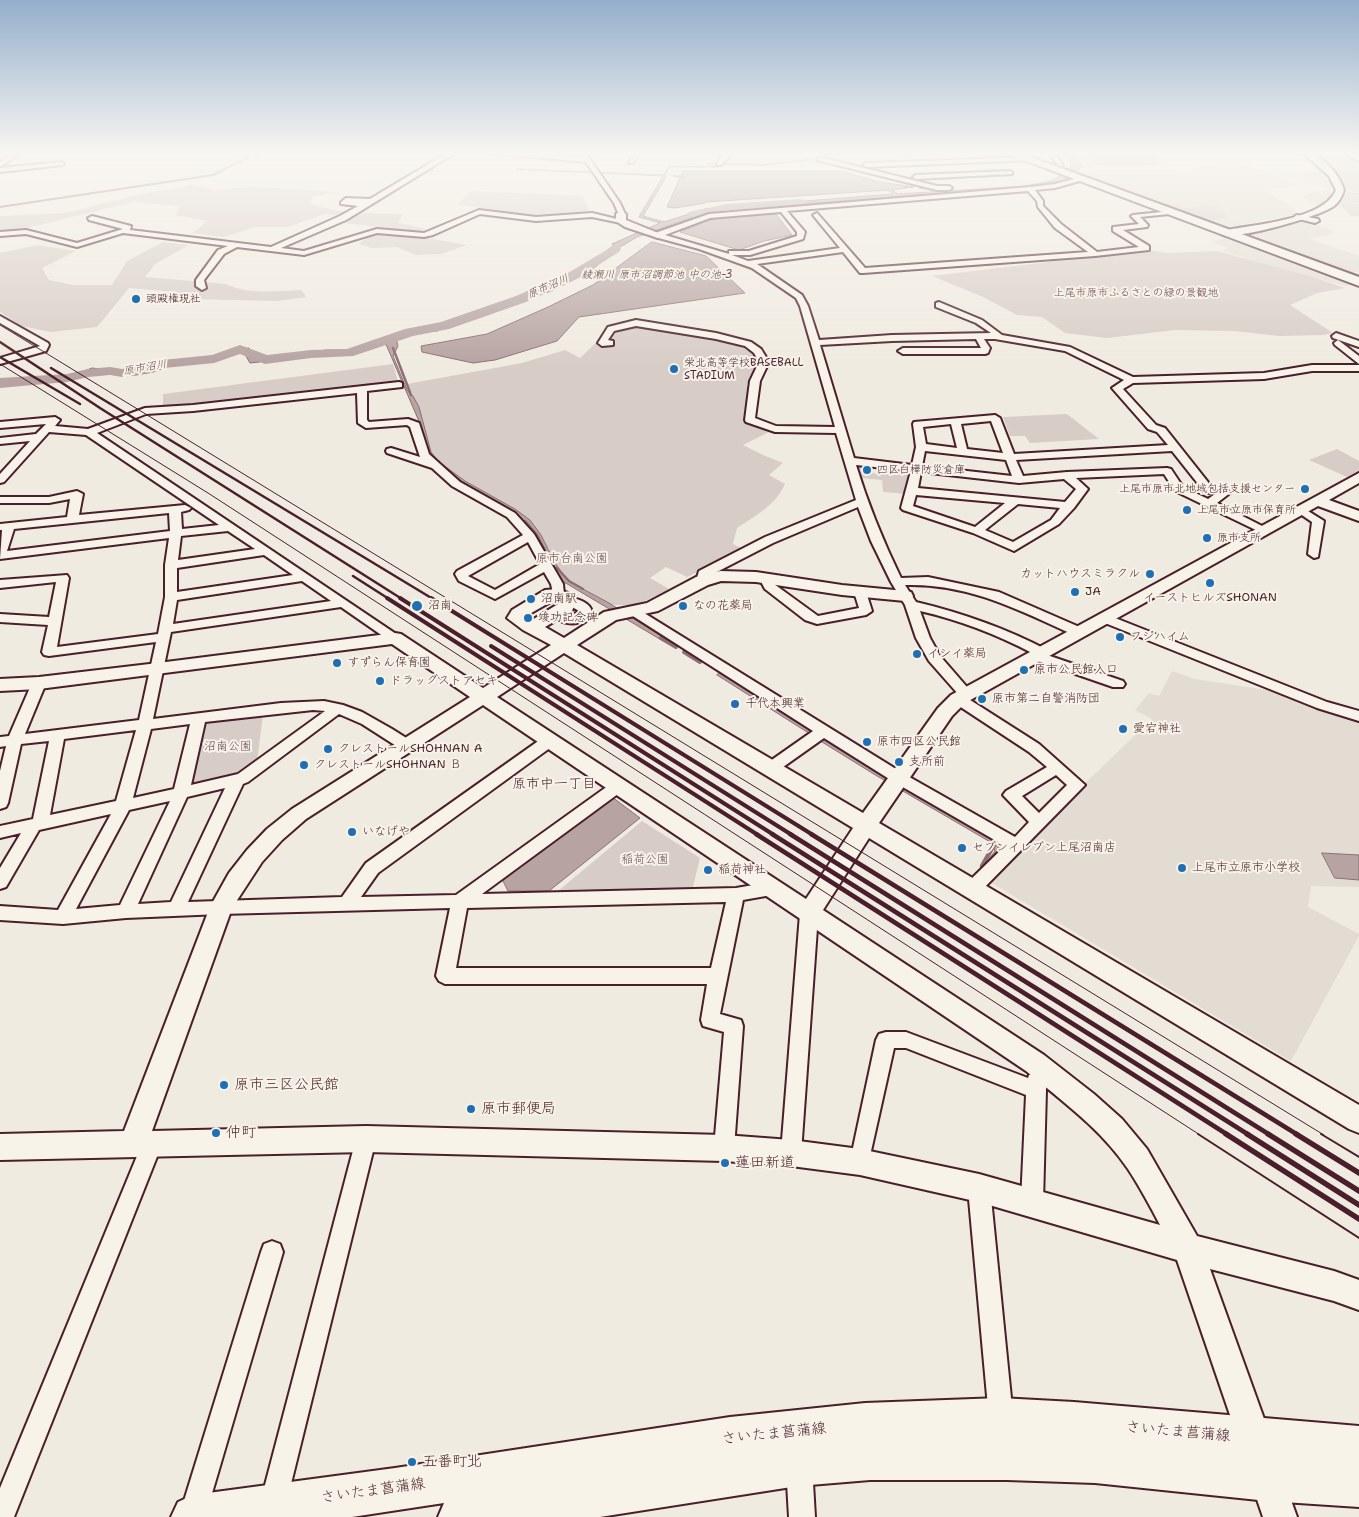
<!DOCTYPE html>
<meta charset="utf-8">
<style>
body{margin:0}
canvas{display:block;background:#f0ebe0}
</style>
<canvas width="1359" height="1517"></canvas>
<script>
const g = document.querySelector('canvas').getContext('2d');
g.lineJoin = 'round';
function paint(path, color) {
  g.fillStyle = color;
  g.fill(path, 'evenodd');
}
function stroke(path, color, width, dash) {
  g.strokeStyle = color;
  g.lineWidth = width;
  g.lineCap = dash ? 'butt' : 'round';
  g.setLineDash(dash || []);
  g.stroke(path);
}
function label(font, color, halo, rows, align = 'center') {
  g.font = font + ' "Shantell Sans","Klee One",sans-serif';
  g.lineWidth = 4;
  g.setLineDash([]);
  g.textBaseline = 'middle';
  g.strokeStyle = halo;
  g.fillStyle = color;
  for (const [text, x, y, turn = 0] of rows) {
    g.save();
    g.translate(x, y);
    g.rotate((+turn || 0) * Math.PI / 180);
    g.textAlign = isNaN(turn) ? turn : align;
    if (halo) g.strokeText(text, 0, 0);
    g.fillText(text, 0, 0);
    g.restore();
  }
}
const built = new Path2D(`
 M1232 161 1302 184 1283 188 1264 189 1290 206 1297 214 1229 227 1210 221 1223 218 1226 213 1216 210 1218 207 1183 208 1179 204 1161 203 1084 175 1085 170 1089 169 1180 170 1184 173H1196L1190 169Z
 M1320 169 1331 181 1333 190 1280 175Z
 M1328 190 1334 191 1330 197 1318 206H1315L1301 195Z
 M1299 219 1332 230 1333 232 1329 235 1309 239 1359 256V271L1352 273 1245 232Z
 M1229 237 1354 284 1345 286 1272 266 1222 251 1228 248 1212 242Z
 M1172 671 1195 679 1280 692 1359 719V887L1311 886 1308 907 1359 934V936L1291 1061 990 882 1018 853 1026 840 1152 719 1135 710 1149 693 1159 696Z`);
const green = new Path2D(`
 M1078 153H1091L1097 164 1157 163 1144 153H1151L1165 166 1112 167 1085 165Z
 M1312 153H1343L1359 159V163L1357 164 1359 165V192L1348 191C1343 173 1326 164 1312 153Z
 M192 185 215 190 253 187 338 192 312 197 310 204C340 214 372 213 403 214L398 223 427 229 419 232 421 237 467 245 441 254 416 255 397 247 372 248 359 244 380 227 343 223 354 217 325 214 288 227H256L223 237 192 233 207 221 176 215 179 206 134 202 23 229 0 237V216L66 213 137 195Z
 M471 191 583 196 591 214 521 215 459 204Z
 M1347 192 1359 193V203L1350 204H1359V216H1351L1341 206H1337L1342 205 1339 204Z
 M1161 203 1179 204 1183 208 1200 207 1203 204 1218 207 1217 210 1226 213 1225 218 1210 221Z
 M163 242 189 245 155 264 145 277 226 284C248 295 277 291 301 290L306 297 278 301 189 299 176 292 129 288 97 327 50 332 22 326 0 312V253L38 245 76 251 42 268 49 280 73 285H112L127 261Z
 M1148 250 1167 253 1217 251 1310 276 1345 288 1317 293 1290 305 1333 333 1322 335 1279 336 1234 331 1175 330 1107 338 1065 333 1042 317 1017 315 983 297 932 276Z
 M635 325 706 333 753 349 764 362 757 377 747 384V423L769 432 743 445 763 455 783 463 769 475 785 484C776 505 755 516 737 528L733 544 745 550 687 577 666 567 650 578 669 589 645 601 630 605H612L568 581 555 563 541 535 530 520 515 509 465 481 444 466 431 452 419 407 407 384 522 363 565 350 580 358 607 332Z
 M393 364 399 385 163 410V394Z
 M1067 414 1099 439 1030 443 1025 436H1010L1003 417Z
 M1337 449 1359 461V471L1347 477 1309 460Z
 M857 465H865L864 472 878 474 879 472H889L890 468 911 471 907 494 883 492 882 480 861 478Z
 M263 715 257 762C237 776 216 783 192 785L205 724 209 722Z
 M642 821 700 858 692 891H558Z`);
const water = new Path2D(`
 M1064 153H1074L1083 166 1080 167C1076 181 1058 183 1046 185L709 211 637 237 620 247 589 272 551 291 469 320 451 324 437 331 407 334 396 338 398 346 393 356 407 390 413 396 419 407 431 452 439 462 465 481 515 509 530 520 541 535 555 563 568 581 609 603 666 639 663 641 564 582 557 576 538 536 531 527 511 511 461 483 429 454 421 426 385 342 358 351 250 363 243 351 222 359 172 365 153 372 136 375 92 372 75 377H70L92 368 133 373 154 369 175 361 219 357 234 350 249 348 258 359 309 355 325 350H350L399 333 435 329 450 321 482 314 562 285 590 268 589 264 614 245 612 244 660 223 639 217 663 176 516 169 663 175 670 166 716 167 717 164H707H718L717 167H719H670L665 175 666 177 643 216 664 222 705 209 893 194 889 190 705 202V203L675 208 667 207 683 171H841L879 182 908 186 907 188 892 190 898 194 1025 186 1051 181 1069 170 1071 163Z
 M1091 153H1144L1157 164H1097Z
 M776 214 792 235 764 241 739 250 680 232 713 219 725 217Z
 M652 242 706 256 745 293 579 317 557 341 495 360 473 363 422 352 421 346 487 334 548 307 593 285Z
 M720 673 808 728 809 730 807 732 717 675Z
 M825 739 880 774 987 835 998 843 1000 851 998 854 983 871 982 868 995 851 992 843 877 776 822 742Z
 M612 797 640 818 549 891H508L503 881Z
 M1322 853 1359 855V880L1335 878Z`);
const streamFar3 = new Path2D(`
 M236 153 259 157
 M819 158 832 153
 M714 167 723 164 762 165 813 159
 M674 176 684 177
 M904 187H913
 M920 188 935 189
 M0 207 213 175 250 156`);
const streamFar2 = new Path2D(`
 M393 348 411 395
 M525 521 537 535 547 555
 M557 568 569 581 583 589`);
const streamFar1 = new Path2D(`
 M661 638 676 647
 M684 652 700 662`);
const stream = new Path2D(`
 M982 866 995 843`);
const river = new Path2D(`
 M801 199 806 202 805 204 727 210 693 217 687 214 689 212 727 204Z
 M615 245 619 246 621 249 619 252 576 279 526 302 449 329 413 336 353 356 311 358 265 364 240 354 214 363 164 368 144 374 122 377 110 375 88 377 67 382 0 388V378L67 374 88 369 110 367 122 369 142 366 162 360 212 355 240 345 267 355 311 350 347 349 405 329 441 322 516 296 568 273Z`);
const minor = new Path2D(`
 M13 153H20L0 167V162Z
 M447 153H455L346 220 281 248 304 251 377 229 424 233 479 210 536 217 592 213 625 221 621 223 592 217 536 221 480 214 433 235 424 237 377 233 304 255 237 247 224 254 204 280 206 288 202 290 196 286V280L218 250 228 246 123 233 77 247 26 234 0 236V232L26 230 77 243 123 229 89 220 88 218 92 216 131 226 130 230 271 247 340 216 358 206 341 204V202L346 198 370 199Z
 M488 153H520L583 158 580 153H586L620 203 625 214 619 215 614 203 586 162Z
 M634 153H640L633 163H629Z
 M725 153H732L721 165H717V163Z
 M1049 153H1055L1063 166H1059Z
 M1343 153H1351L1359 157V161Z
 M819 157 937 186H949L952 188 949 190H937L817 160Z
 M1032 157 1034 160 866 167 863 165 866 163Z
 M61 162 64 164 63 165 0 172V168Z
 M1010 171 1012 172V174L916 179 913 177 916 175Z
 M1081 177 1083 178V180L1055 188 1035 190 1043 201V206L1061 224 1097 252 1139 247 1113 231V227L1139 224 1131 216 1133 215 1171 211V213L1169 214 1140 217 1148 225 1147 227 1123 230 1149 246V250L1095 256 863 273H860L843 252 757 264 802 295 808 306 819 340 892 335 991 333 976 323 936 307V303L939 302 982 320 1002 335 1070 347 1133 377 1264 373 1312 365H1359V371H1312L1264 379 1133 383 1123 389 1156 425 1165 428 1211 486 1228 491 1230 493 1217 503 1266 528 1268 530 1266 532 1262 533 1175 491 1164 474 1076 478 1088 489 1074 508 1059 524 1014 551 973 533 903 510 901 508 911 471 856 465C868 504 883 541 901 578L928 577 999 592 1084 629 1086 632 1084 635H1074C1019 610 968 583 905 585L916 602C962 613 1005 628 1047 650L1049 653 1047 655 1123 681 1125 684 1123 687H1113L1032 659 1030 656 1032 653C996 634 959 620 920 611L930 638 940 656 973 694 967 698 1039 744 1085 785 978 894 972 896 966 894 964 889 966 884 1005 846 894 782 824 738 776 772 771 773 766 772 763 768 766 764 813 731 625 611 631 607 636 608 904 774 1015 837 1029 822 1003 795 1006 791 1047 767 1029 752 953 702 951 699 953 696 959 695 929 661 916 638 905 605 891 582 871 541 858 507 773 543 709 576 706 584H698L696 581 699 571 765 537 856 500 836 433 775 432 746 422 745 420 750 381 759 362 754 353 745 346 716 339 636 326 614 331 608 340 613 341V345L602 346 598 343 608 327 636 320 716 333 751 342 761 349 769 362 760 381 755 418 776 426 835 427 800 306 796 298 752 268 699 249 655 237V233L709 214 1030 187 1055 184ZM1028 191 1037 201 1038 207 1055 228 1088 252 865 268 817 213 813 215 840 248 748 261 732 255H750L803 239 805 232 787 211ZM781 212 797 232V236L749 251H729V254L665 235 710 218ZM976 339 981 348H903L898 351 903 354H985L988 353 990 348 984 339H995L1065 351 1124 380 1112 388 1148 429 1157 432 1168 445 1014 454 1000 418 995 415 914 422 913 424 916 447 912 465 854 458 820 345 892 341ZM991 421 1003 453 967 449 961 424ZM951 424 957 448 926 444 923 427ZM925 451 1006 460 1012 476 922 466ZM1172 451 1199 485 1194 486 1192 488 1194 490 1215 494 1208 499 1183 487 1171 469 1167 468 1067 472 1023 476 1016 460ZM921 472 1019 483 1064 479 1076 489 1065 502 918 488ZM916 495 1005 503 975 527 913 506ZM1018 504 1060 508 1051 520 1013 542 985 530ZM1056 775 1067 785 1039 813 1022 796Z
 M1297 215 1318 219 1319 221 1315 223 1295 218V216Z
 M0 316 48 343 49 345 46 351 0 364V358L40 346 0 323Z
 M1336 333 1359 341V347L1333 338 1332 336Z
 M1338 340 1359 356V364L1335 345 1334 343Z
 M399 382 402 383V387L367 391V420L369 422 408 419 419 423 429 454 460 482 515 513 534 534 563 584 564 595 562 598H554L551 584 544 572 495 599 459 581 455 574 457 571 523 535 507 517 452 486 432 468 387 453 386 451 387 449 391 448 420 457 410 427 407 425 366 428 358 423 357 393 193 411 146 414 97 433 402 638 395 642 390 641 341 607 171 632 153 719 281 703 324 701 343 705 362 712 392 729 411 741 413 745 411 749H401L362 724 339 714 248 782 243 784 188 902 342 897 366 863 544 737H554L556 741 554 745 378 873 361 897 456 895 612 783 617 781 622 783 625 787 622 791 482 894 736 888 771 882 777 884 779 889 777 894 743 900 720 1014 741 1020 743 1026 734 1148 731 1155 724 1158 717 1155 714 1148 724 1032 703 1026 701 1020 707 984H445L439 981 436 976 450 908 221 914 126 918 63 924 0 920V906L58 910 111 814 39 830 6 887 0 889V868L21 833 0 838V826L33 819 49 741 21 744 8 803 6 807 0 809V771L6 746 0 747V737L9 736 32 683 34 680H44L46 683 25 734 139 720 156 642 49 656 44 655 42 652 48 625 0 622V614L49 617 56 582 0 588V580L67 575 69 578 57 647 158 634 165 597V565L169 538 0 559 2 530H0V524L67 517 70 499 49 503H0V497H49L77 491 83 494 79 515 185 505 191 508 189 510 181 512 182 529 219 525 86 435 49 432 4 482 0 483V474L30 441 0 444V438L36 434 46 424 0 428V422L55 417 60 420 55 426 88 429 145 408 193 405ZM169 513 170 531 7 551 14 529ZM228 531 255 549 178 560 181 536ZM528 542 540 564 495 590 468 576ZM264 555 293 575 177 592V568ZM302 581 331 601 173 624 177 600ZM313 710 325 711 238 774 191 785 205 722ZM190 724 174 789 133 798 151 729ZM136 730 116 801 50 815 64 739ZM225 788 171 902 138 904 187 797ZM170 801 120 905 76 909 129 810ZM726 902 711 968H456L467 908Z
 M1300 506 1324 521 1318 557 1314 558 1308 554 1312 522 1296 511 1294 509Z
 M765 574 769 575 774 584 818 616 859 608 854 592 860 588 866 592 872 611 866 615 817 624 805 620 765 589 759 578Z
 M568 597C578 599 590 602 592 612 579 628 567 625 550 617L549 614 555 610 570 617 579 611 562 601 564 598Z
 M1105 614 1327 702 1359 711V721L1317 708 1100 621 1099 618Z
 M809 907 815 909 818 914 801 1153 798 1160 791 1163 784 1160 781 1153 800 914 803 909Z
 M886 1032H906L1028 1078 1029 1075 1036 1072 1043 1075 1046 1081V1090L1043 1202 1040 1210 1032 1213 1024 1210 1021 1202 1026 1095 906 1048H894L867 1169 860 1172 853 1169 850 1162 876 1040 879 1034Z
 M366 1129 373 1132 376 1139 286 1504 282 1513 273 1517 264 1513 260 1504 356 1139 359 1132Z
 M152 1134 159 1137 162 1144 14 1517H0V1488L142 1144 145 1137Z
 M979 1178 987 1181 990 1188 1013 1418 1010 1427 1001 1430 992 1427 989 1418 968 1188 971 1181Z
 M272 1241 280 1244 283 1252 205 1517H179L261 1252 264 1244Z
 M799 1453 808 1457 812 1466 815 1517H789L786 1466 790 1457Z`);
const tertiary = new Path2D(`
 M1303 153C1321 153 1339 173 1344 190 1342 196 1339 202 1334 206 1319 217 1240 239 1223 235V231C1252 224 1323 221 1336 190L1329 176Z
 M621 211 626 214V220L663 235 658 238 625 227 616 221V214Z
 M1359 473V483L1329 500 1359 511V521L1318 506 965 703 952 716 879 823 1359 1105V1133L1349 1129 869 838 823 910 1044 1055 1094 1094 1122 1119 1147 1149 1197 1236 1334 1271 1359 1280V1310L1334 1301 1210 1269 1272 1441 1267 1453 1255 1458 1243 1453 1177 1260 979 1202 860 1175 791 1166 724 1161 366 1152 0 1160V1134L124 1131 210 907 229 873 247 850 267 829 292 809 470 697 392 644 39 689 0 691V679L39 677 158 663 395 633 401 634 483 688 551 645 523 630 507 618 512 610 545 590C556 588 570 591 576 601L572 611 545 627 564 638 604 612 647 603 696 577 720 571 756 572 842 585 905 591 911 592 913 596 911 600 905 601 842 595 756 582 721 581 708 585 658 611 616 620 577 645 863 813 938 708 951 695ZM554 600 559 603 558 604 532 620 526 616ZM564 653 853 828 806 899 497 697ZM483 705 1026 1071C1062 1101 1101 1129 1128 1169 1140 1187 1150 1206 1160 1225L979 1174 860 1149 791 1140 724 1135 366 1126 152 1131 232 908 262 862 282 840 306 819Z
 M1266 1459 1278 1464 1297 1517H1263L1249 1476 1254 1464Z`);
const primary = new Path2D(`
 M1005 153H1020L1359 277V286Z
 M1000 1398 1074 1402 1359 1426V1507L1268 1501 1095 1483 1007 1480H870L798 1486 600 1517H438L444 1503 352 1517H171L178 1502 193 1495 395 1468 730 1417 865 1403Z`);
const tramFar1 = new Path2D(`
 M0 325 1324 1135
 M0 364 208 493 1200 1135`);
const tram = new Path2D(`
 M1198 1134 1359 1238
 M1321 1134 1359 1157`);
const railFar3 = new Path2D(`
 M0 342 100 408 402 599
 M0 357 80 404
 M51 368 433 599
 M353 576 389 599`);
const railFar2 = new Path2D(`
 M387 598 758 835
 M400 598 774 835
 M431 598 813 835
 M491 646 792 835`);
const railFar1 = new Path2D(`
 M756 834 1228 1135
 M772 834 1249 1135
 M790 834 1270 1135
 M811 834 1298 1135`);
const rail = new Path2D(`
 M1226 1134 1359 1219
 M1247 1134 1359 1205
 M1268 1134 1359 1191
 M1296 1134 1359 1173`);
const markers = [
 [136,299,5,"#1f6fb2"],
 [674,369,5,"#1f6fb2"],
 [867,470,5,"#1f6fb2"],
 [1305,489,5,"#1f6fb2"],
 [1187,510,5,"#1f6fb2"],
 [1207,538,5,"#1f6fb2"],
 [1150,574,5,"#1f6fb2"],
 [1210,583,5,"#1f6fb2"],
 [1075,592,5,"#1f6fb2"],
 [531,599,5,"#1f6fb2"],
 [417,606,6,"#1f6fb2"],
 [683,606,5,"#1f6fb2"],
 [528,618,5,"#1f6fb2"],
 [1120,637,5,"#1f6fb2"],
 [917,654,5,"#1f6fb2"],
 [337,663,5,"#1f6fb2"],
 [1024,670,5,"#1f6fb2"],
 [380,681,5,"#1f6fb2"],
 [982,699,5,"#1f6fb2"],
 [735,704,5,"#1f6fb2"],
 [1123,729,5,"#1f6fb2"],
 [867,742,5,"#1f6fb2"],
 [328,749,5,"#1f6fb2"],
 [899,762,5,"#1f6fb2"],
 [304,765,5,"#1f6fb2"],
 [352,832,5,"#1f6fb2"],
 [962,848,5,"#1f6fb2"],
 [1182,868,5,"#1f6fb2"],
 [708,870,5,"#1f6fb2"],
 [224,1085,5,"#1f6fb2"],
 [471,1109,5,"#1f6fb2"],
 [216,1133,5,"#1f6fb2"],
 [725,1163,5,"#1f6fb2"],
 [412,1462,5,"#1f6fb2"]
];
const farWaternames = [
 ["綾瀬川 原市沼調節池 中の池-3",657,275],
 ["原市沼川",548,287,-24],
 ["原市沼川",145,368,-10]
];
const farParknames = [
 ["上尾市原市ふるさとの緑の景観地",1136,293]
];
const farPoinames = [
 ["頭殿権現社",146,299],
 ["栄北高等学校BASEBALL",684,363],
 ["STADIUM",684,376],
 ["四区白樺防災倉庫",877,470],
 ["上尾市原市北地域包括支援センター",1295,489,"right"],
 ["上尾市立原市保育所",1197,510],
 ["原市支所",1217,538]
];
const parkNames = [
 ["原市台南公園",572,559],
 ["沼南公園",228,747],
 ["稲荷公園",645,860]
];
const poiNames = [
 ["カットハウスミラクル",1140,574,"right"],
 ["JA",1085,592],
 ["イーストヒルズSHONAN",1210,598,"center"],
 ["沼南駅",541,599],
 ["沼南",428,606],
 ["なの花薬局",693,606],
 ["竣功記念碑",538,618],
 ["フジハイム",1130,637],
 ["イシイ薬局",927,654],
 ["すずらん保育園",347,663],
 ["原市公民館入口",1034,670],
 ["ドラッグストアセキ",390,681],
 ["原市第二自警消防団",992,699],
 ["千代本興業",745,704],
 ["愛宕神社",1133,729],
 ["原市四区公民館",877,742],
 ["クレストールSHOHNAN A",338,749],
 ["支所前",909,762],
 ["クレストールSHOHNAN Ｂ",314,765],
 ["いなげや",362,832],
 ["セブンイレブン上尾沼南店",972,848],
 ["上尾市立原市小学校",1192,868],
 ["稲荷神社",718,870]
];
const neighbourhoodNames = [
 ["原市中一丁目",554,784]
];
const nearPoinames = [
 ["原市三区公民館",234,1085],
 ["原市郵便局",481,1109],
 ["仲町",226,1133],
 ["蓮田新道",735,1163],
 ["五番町北",422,1462]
];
const nearStreetnames = [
 ["さいたま菖蒲線",1178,1432,5],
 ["さいたま菖蒲線",774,1434,-6],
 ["さいたま菖蒲線",373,1491,-8]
];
paint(built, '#e3dcd2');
paint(green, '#d8cdc6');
paint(water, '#b7a4a2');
stroke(water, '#8b6f72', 1);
stroke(streamFar3, '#8b6f72', 2);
stroke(streamFar2, '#8b6f72', 2.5);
stroke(streamFar1, '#8b6f72', 4);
stroke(stream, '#8b6f72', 4.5);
paint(river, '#b7a4a2');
stroke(minor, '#4a1f2b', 4);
stroke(tertiary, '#4a1f2b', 4);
stroke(primary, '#4a1f2b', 4);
paint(minor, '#f7f3e8');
paint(tertiary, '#f7f3e8');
paint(primary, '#f7f3e8');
stroke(tramFar1, '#4a1f2b', 1);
stroke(tram, '#4a1f2b', 2);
stroke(railFar3, '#4a1f2b', 2.5);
stroke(railFar2, '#4a1f2b', 4);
stroke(railFar1, '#4a1f2b', 4.5);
stroke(rail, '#4a1f2b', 5.5);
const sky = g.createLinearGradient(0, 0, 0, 366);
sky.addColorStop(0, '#94aecc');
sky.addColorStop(0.42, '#f8f6f1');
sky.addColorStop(1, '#f8f6f100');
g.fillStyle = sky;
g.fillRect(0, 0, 1359, 366);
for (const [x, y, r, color] of markers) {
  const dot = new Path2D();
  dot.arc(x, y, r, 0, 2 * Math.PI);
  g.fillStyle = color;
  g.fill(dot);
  stroke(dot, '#f7f3e8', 2);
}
label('italic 11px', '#704e55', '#f7f3e8', farWaternames);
label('11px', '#6e4a52', '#f7f3e8', farParknames);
label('11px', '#4a1f2b', '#f7f3e8', farPoinames, 'left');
label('12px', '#6e4a52', '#f7f3e8', parkNames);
label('12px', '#4a1f2b', '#f7f3e8', poiNames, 'left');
label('14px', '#4a1f2b', '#f7f3e8', neighbourhoodNames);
label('15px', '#4a1f2b', '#f7f3e8', nearPoinames, 'left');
label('15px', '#4a1f2b', '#f7f3e8', nearStreetnames);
</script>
